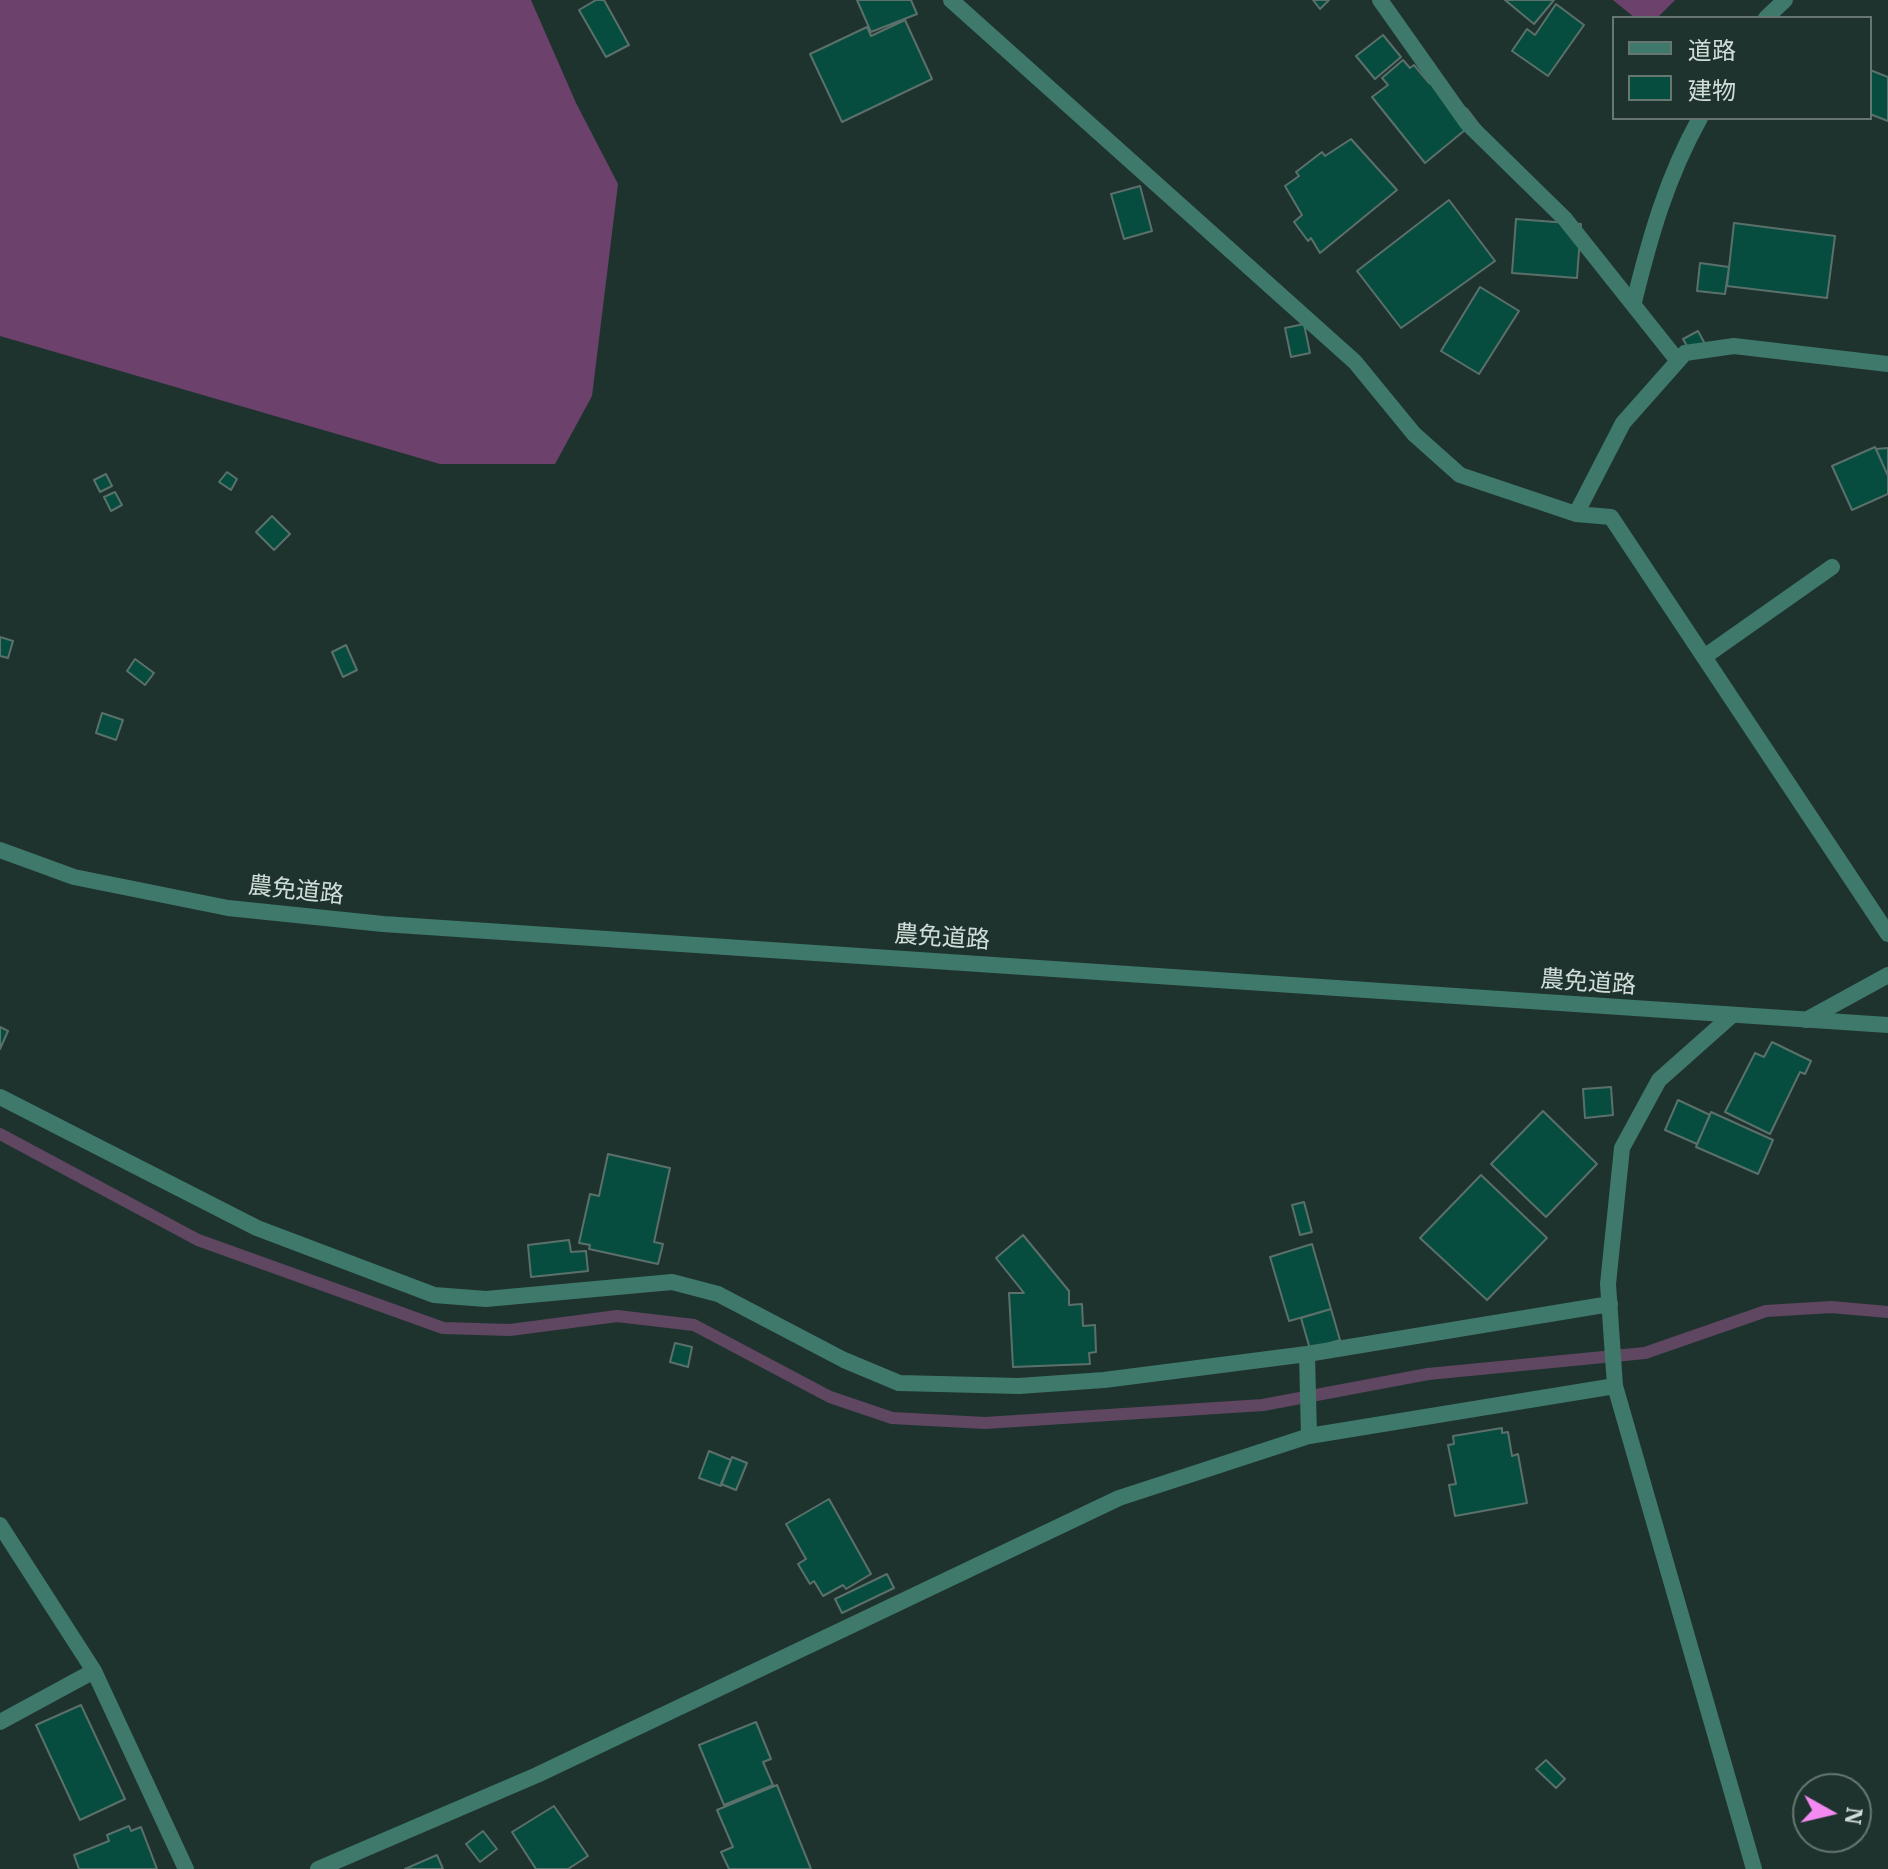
<!DOCTYPE html>
<meta charset="utf-8">
<style>
body{margin:0}
#map{position:relative;width:1888px;height:1869px;overflow:hidden;background:#1f332e;font-family:"IBM Plex Serif","Noto Sans JP",serif}
canvas{display:block}
.legend{position:absolute;left:1612px;top:16px;width:260px;height:104px;box-sizing:border-box;background:#1f332e;border:2px solid #667772;margin:0;padding:10px 14px;list-style:none;font-size:24px;color:#d1ddd9}
.legend li{display:flex;align-items:center;gap:16px;height:40px}
.legend b{width:40px;border:2px solid #667772}
.north{position:absolute;left:1792px;top:1773px;width:80px;height:80px;box-sizing:border-box;background:#1f332e;border:2px solid #667772;border-radius:50%;rotate:98deg;font-size:22px;font-weight:700;line-height:32px;text-align:center;color:#d1ddd9}
.north::after{content:'';display:block;margin:auto;width:28px;height:36px;background:#f38af2;clip-path:polygon(50% 0,100% 100%,50% 72%,0 100%)}
</style>
<div id="map">
<canvas width="1888" height="1869"></canvas>
<ul class="legend">
<li><b style="height:10px;background:#3f796b"></b>道路</li>
<li><b style="height:22px;background:#064d40"></b>建物</li>
</ul>
<div class="north">N</div>
</div>
<script>
const g = document.querySelector('canvas').getContext('2d');
g.lineJoin = 'round';
function paint(path, color) {
  g.fillStyle = color;
  g.fill(path, 'evenodd');
}
function stroke(path, color, width, dash) {
  g.strokeStyle = color;
  g.lineWidth = width;
  g.lineCap = dash ? 'butt' : 'round';
  g.setLineDash(dash || []);
  g.stroke(path);
}
function label(font, color, halo, rows, align = 'center') {
  g.font = font + ' "IBM Plex Serif","Noto Sans JP",serif';
  g.lineWidth = 8;
  g.setLineDash([]);
  g.textBaseline = 'middle';
  g.strokeStyle = halo;
  g.fillStyle = color;
  for (const [text, x, y, turn = 0] of rows) {
    g.save();
    g.translate(x, y);
    g.rotate((+turn || 0) * Math.PI / 180);
    g.textAlign = isNaN(turn) ? turn : align;
    if (halo) g.strokeText(text, 0, 0);
    g.fillText(text, 0, 0);
    g.restore();
  }
}
const forest = new Path2D(`
 M0 0H531L576 103 618 184 592 396 555 464H440L0 336Z
 M1613 0H1675L1657 18H1635Z`);
const stream = new Path2D(`
 M0 1134 198 1240 443 1328 510 1330 617 1316 694 1325 830 1397 892 1418 985 1423 1263 1405 1428 1374 1645 1353 1766 1311 1831 1307 1888 1312`);
const building = new Path2D(`
 M596 0H604L629 45 606 57 579 10Z
 M857 0H911L917 14 871 32Z
 M1313 0H1329L1320 9Z
 M1505 0H1554L1534 24Z
 M1556 4 1584 25 1548 76 1512 51 1527 29 1535 35Z
 M905 20 932 79 842 122 810 54 867 27 871 36Z
 M1383 35 1401 57 1375 79 1356 56Z
 M1403 60 1410 68 1414 65 1429 83 1467 109 1480 126 1465 130 1425 163 1372 97 1388 85 1382 78Z
 M1870 70 1888 77V121L1870 114Z
 M1351 139 1397 190 1320 253 1311 238 1308 241 1294 222 1302 215 1285 186 1299 176 1296 172 1322 152 1325 156Z
 M1140 186 1152 231 1124 239 1111 194Z
 M1449 200 1495 261 1401 328 1357 271Z
 M1516 219 1581 224 1577 278 1512 273Z
 M1734 223 1835 236 1827 298 1727 286Z
 M1700 263 1729 267 1725 294 1697 291Z
 M1480 287 1519 311 1479 374 1441 351Z
 M1304 324 1310 353 1291 357 1285 328Z
 M1698 331 1705 344 1691 353 1683 339Z
 M1875 447 1888 476V494L1852 510 1832 466Z
 M1888 448V476L1876 449Z
 M227 472 237 479 231 490 219 482Z
 M106 474 112 486 100 492 94 480Z
 M115 492 122 505 111 511 104 497Z
 M272 516 290 534 274 550 256 532Z
 M0 637 13 641 8 658 0 656Z
 M346 645 357 670 343 677 332 652Z
 M135 659 154 673 145 685 127 671Z
 M102 713 123 720 116 740 96 733Z
 M0 1027 8 1031 0 1049Z
 M1772 1042 1811 1061 1805 1074 1800 1072 1770 1134 1725 1112 1755 1053 1764 1057Z
 M1611 1087 1613 1115 1585 1118 1583 1089Z
 M1678 1100 1710 1115 1697 1144 1665 1130Z
 M1543 1111 1597 1164 1546 1217 1491 1164Z
 M1711 1112 1773 1140 1758 1174 1696 1147Z
 M608 1154 670 1168 654 1242 663 1244 658 1264 589 1249 590 1245 579 1243 590 1194 599 1196Z
 M1481 1175 1547 1238 1487 1300 1420 1238Z
 M1304 1202 1312 1232 1300 1235 1292 1205Z
 M1023 1235 1069 1291V1305L1082 1304 1083 1326 1095 1325 1096 1352 1089 1353 1090 1364 1013 1367 1009 1293H1024L996 1258Z
 M569 1240 571 1252 586 1251 588 1271 531 1277 528 1245Z
 M1312 1244 1331 1309 1289 1321 1270 1257Z
 M1331 1309 1340 1340 1310 1349 1301 1318Z
 M675 1343 692 1347 688 1367 670 1362Z
 M1502 1428V1433L1508 1432 1512 1456 1518 1454 1527 1503 1455 1516 1449 1485 1456 1484 1448 1445 1454 1444 1453 1436Z
 M709 1451 731 1460 721 1486 699 1478Z
 M732 1457 747 1463 736 1490 721 1484Z
 M829 1499 871 1574 846 1589 843 1585 823 1596 814 1581 810 1584 798 1564 806 1559 786 1524Z
 M887 1574 894 1588 842 1613 835 1599Z
 M81 1705 125 1799 80 1820 36 1725Z
 M756 1722 771 1759 763 1762 773 1785 724 1805 699 1745Z
 M1546 1760 1565 1779 1556 1788 1536 1769Z
 M777 1785 811 1869H729L721 1852 733 1847 717 1810Z
 M554 1806 588 1856 568 1869H536L512 1832Z
 M129 1826 131 1831 141 1827 157 1869H79L74 1855 109 1841 107 1835Z
 M483 1831 497 1849 480 1862 466 1844Z
 M437 1855 443 1869H405Z`);
const service = new Path2D(`
 M1766 18 1785 0
 M1634 302C1650 237 1667 177 1700 118
 M1704 657 1832 567`);
const minor = new Path2D(`
 M951 0 1355 362 1414 434 1460 475 1576 514 1611 517 1888 934
 M1380 0 1467 123 1565 219 1678 361
 M1576 514 1623 423 1685 353 1734 346 1888 364
 M1730 1017 1659 1080 1622 1148 1608 1284 1615 1386 1754 1869
 M1806 1020 1888 975
 M0 1097 257 1228 434 1295 486 1299 672 1282 718 1294 844 1360 899 1383 1019 1386 1104 1380 1307 1354 1610 1304
 M1307 1354 1309 1436
 M0 1525 94 1671 186 1869
 M0 1722 94 1671
 M318 1869 537 1775 1119 1498 1309 1436 1615 1386`);
const tertiary = new Path2D(`
 M0 850 74 877 228 908 383 924 1888 1025`);
const streetNames = [
 ["農免道路",296,891,6],
 ["農免道路",942,938,4],
 ["農免道路",1588,983,4]
];
paint(forest, '#6c426c');
stroke(stream, '#5f4762', 12);
paint(building, '#064d40');
stroke(building, '#5b706a', 2);
stroke(service, '#3f796b', 16);
stroke(minor, '#3f796b', 16);
stroke(tertiary, '#3f796b', 16);
label('24px', '#d1ddd9', '#1f332e', streetNames);
</script>
